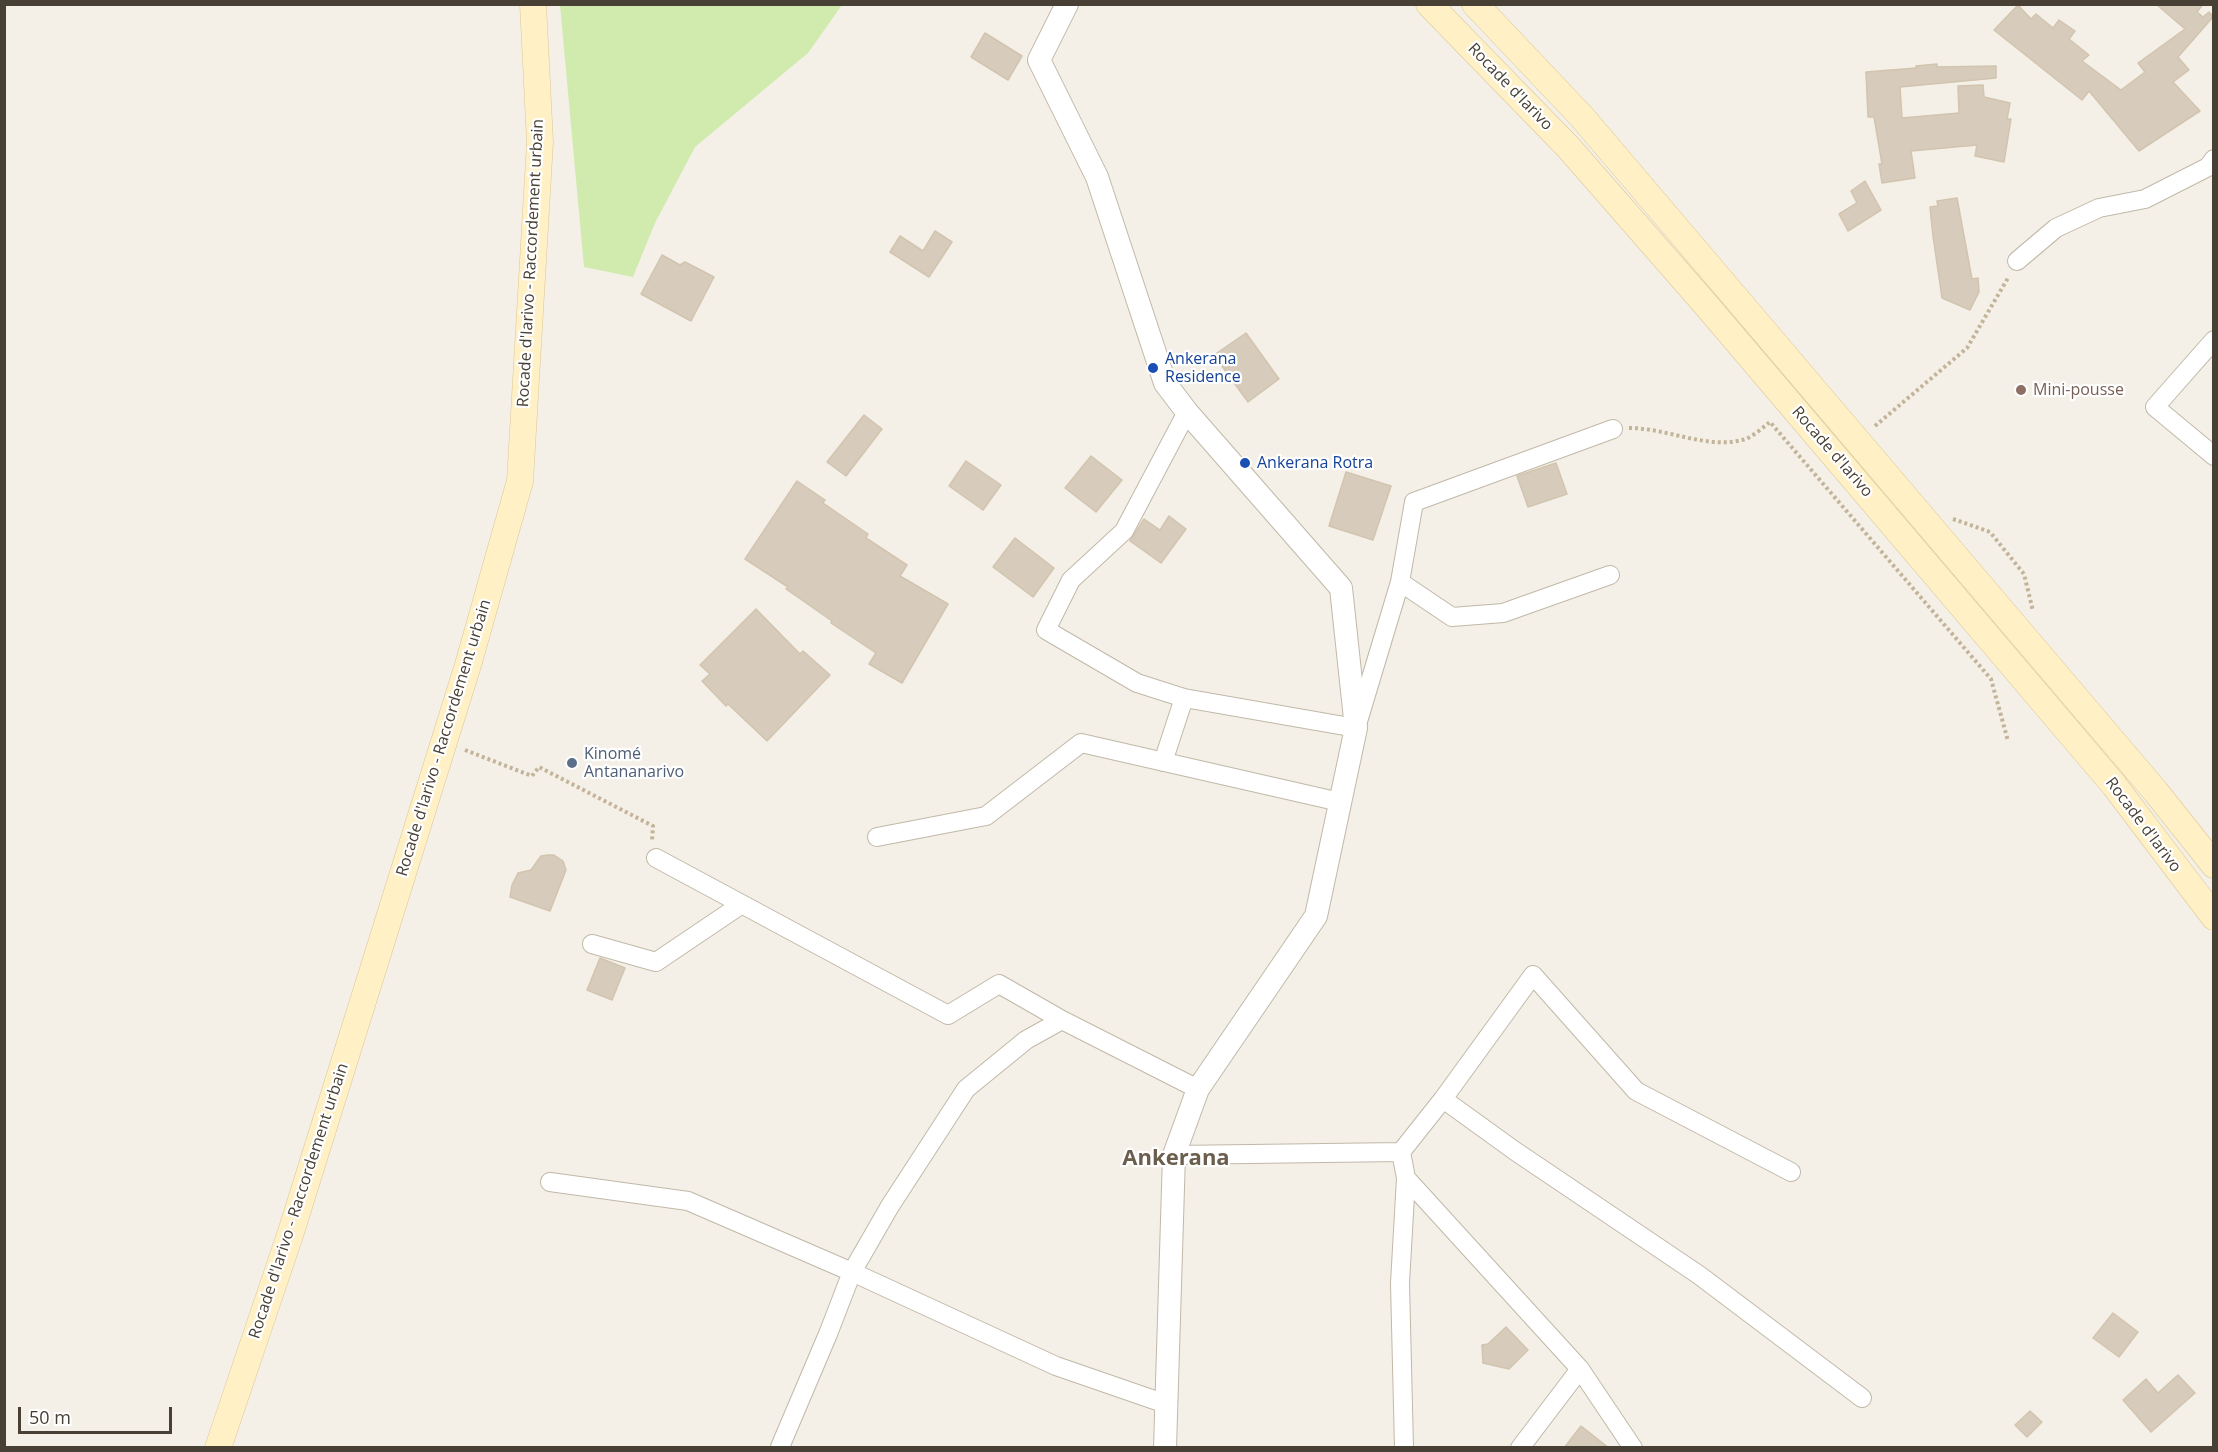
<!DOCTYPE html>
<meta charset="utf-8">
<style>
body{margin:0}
#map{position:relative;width:2218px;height:1452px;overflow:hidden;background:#f4f0e7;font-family:"Open Sans",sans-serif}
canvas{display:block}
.frame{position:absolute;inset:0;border:6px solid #484035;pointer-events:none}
.scale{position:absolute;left:18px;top:1407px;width:154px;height:27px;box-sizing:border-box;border:3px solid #484035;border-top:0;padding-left:8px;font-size:18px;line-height:21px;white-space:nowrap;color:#484035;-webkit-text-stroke:4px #fff;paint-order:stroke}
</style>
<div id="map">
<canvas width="2218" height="1452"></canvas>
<div class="frame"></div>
<div class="scale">50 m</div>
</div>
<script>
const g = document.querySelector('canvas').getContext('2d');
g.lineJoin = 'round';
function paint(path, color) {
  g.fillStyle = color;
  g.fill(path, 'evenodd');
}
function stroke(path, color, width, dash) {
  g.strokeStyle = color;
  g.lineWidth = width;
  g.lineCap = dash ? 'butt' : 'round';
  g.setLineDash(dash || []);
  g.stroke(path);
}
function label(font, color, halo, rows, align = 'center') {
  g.font = font + ' "Open Sans",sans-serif';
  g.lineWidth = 4.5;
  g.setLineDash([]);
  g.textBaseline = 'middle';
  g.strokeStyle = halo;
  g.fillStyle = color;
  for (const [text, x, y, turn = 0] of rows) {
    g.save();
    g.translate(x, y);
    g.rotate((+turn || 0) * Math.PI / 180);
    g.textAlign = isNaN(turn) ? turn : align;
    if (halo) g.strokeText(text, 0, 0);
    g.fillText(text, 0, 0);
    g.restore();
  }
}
const green = new Path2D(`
 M560 5V4L842 5 808 53 695 147 655 223 633 277 584 267Z`);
const building = new Path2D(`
 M2156 4H2203L2197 12 2203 17 2209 12 2213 17 2178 57 2189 70 2173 82 2200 111 2139 151 2089 91 2082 100 1994 30 2018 5 2031 19 2036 14 2053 28 2059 20 2075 31 2069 39 2089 55 2082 61 2121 90 2145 72 2138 63 2185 29Z
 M985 33 1022 56 1008 80 971 57Z
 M1937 64V67L1996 66V78L1900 87 1902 118 1959 113 1958 86 1983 85 1984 97 2010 103 2007 119H2011L2004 162 1975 156 1977 145 1911 151 1915 178 1882 183 1879 164H1882L1874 117H1868L1866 72 1916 68V66Z
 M1865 181 1881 210 1848 231 1839 214 1857 203 1851 191Z
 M1957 198 1972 279 1978 278 1979 292 1970 310 1942 298 1933 236 1930 207 1938 206 1937 201Z
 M935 231 952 242 929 277 890 252 900 236 923 251Z
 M662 255 680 265 685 262 714 277 691 321 641 294Z
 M1246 333 1279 379 1248 402 1214 355Z
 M864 415 882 429 846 476 827 462Z
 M1091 456 1122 480 1096 512 1065 488Z
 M966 461 1001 485 983 510 949 486Z
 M1556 463 1567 494 1528 507 1517 476Z
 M1346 472 1391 486 1373 540 1329 526Z
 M797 481 825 500 823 503 868 534 866 538 907 565 900 576 948 604 902 683 869 664 876 653 831 623 832 621 786 589 788 587 745 559Z
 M1169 516 1186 529 1161 563 1130 541 1144 519 1160 530Z
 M1015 538 1054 568 1033 597 993 567Z
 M756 609 800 654 803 651 830 675 767 741 728 704 726 706 702 681 710 674 700 665Z
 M548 855H554L563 861 566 870 550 911 510 897 512 885 518 873 531 870 541 856Z
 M600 958 625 968 612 1000 587 990Z
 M2113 1313 2138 1332 2119 1357 2093 1338Z
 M1506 1327 1528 1350 1509 1369 1483 1363 1482 1345 1488 1344Z
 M2178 1375 2195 1393 2151 1432 2123 1400 2146 1379 2158 1393Z
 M2030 1411 2042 1422 2027 1437 2015 1425Z
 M1581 1426 1609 1448H1564Z`);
const path = new Path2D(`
 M1875 426 1967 348 2008 278
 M1629 428C1667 428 1705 449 1742 440 1752 438 1762 428 1770 422L1991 679 2008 741
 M1953 519 1990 532 2024 574 2033 611
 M465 750 532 776 539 767 653 826 652 840`);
const minor = new Path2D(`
 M2017 261 2056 228 2099 208 2145 199 2208 167 2214 159
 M2214 340 2155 407 2214 456
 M1400 582 1414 502 1613 429
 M1184 698 1137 683 1046 630 1071 580 1124 531 1187 412
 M1163 762 1184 698 1356 728 1400 582 1452 617 1503 613 1610 575
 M877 837 986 816 1081 743 1340 802
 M656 858 948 1015 999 984 1062 1020
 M592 944 656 962 742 904
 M1443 1099 1515 1151 1699 1275 1862 1398
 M1174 1155 1401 1152
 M1406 1178 1580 1369 1633 1448
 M550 1182 688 1201 852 1272 1056 1366 1166 1404
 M780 1447 828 1334 852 1272 890 1206 966 1089 1026 1040 1062 1020 1198 1089
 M1404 1448 1400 1283 1406 1178 1401 1152 1443 1099 1533 975 1636 1091 1791 1172
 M1520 1448 1580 1369`);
const tertiary = new Path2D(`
 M1067 4 1039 60 1097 177 1165 383 1187 412 1341 588 1356 728 1316 916 1198 1089 1174 1155 1165 1448`);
const secondary = new Path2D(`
 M1429 4 1569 148 1707 306 2114 785 2214 917
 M1475 4 1582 117 2156 792 2214 865
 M218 1448 291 1232 468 665 520 481 540 142 533 4`);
const markers = [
 [1153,368,6,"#1a4fb4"],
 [2021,390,6,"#8d6e63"],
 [1245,463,6,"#1a4fb4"],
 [572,763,6,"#5c6f8a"]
];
const streetNames = [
 ["Rocade d'Iarivo",1510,87,46],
 ["Rocade d'Iarivo - Raccordement urbain",531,263,-87],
 ["Rocade d'Iarivo",1832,452,49],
 ["Rocade d'Iarivo - Raccordement urbain",444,738,-73],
 ["Rocade d'Iarivo",2143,825,53],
 ["Rocade d'Iarivo - Raccordement urbain",299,1201,-72]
];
const transitNames = [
 ["Ankerana",1165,359],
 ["Residence",1165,377],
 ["Ankerana Rotra",1257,463]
];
const educationNames = [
 ["Mini-pousse",2033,390]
];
const serviceNames = [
 ["Kinomé",584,754],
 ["Antananarivo",584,772]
];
const districtNames = [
 ["Ankerana",1176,1159]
];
paint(green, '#d0ebad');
paint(building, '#d7ccbb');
stroke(building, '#d2c4ae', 1.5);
stroke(minor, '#c1b8a8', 20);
stroke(tertiary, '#c1b8a8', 24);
stroke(secondary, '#dbc795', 27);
stroke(path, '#c3b499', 4, [3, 3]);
stroke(minor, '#fff', 18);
stroke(tertiary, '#fff', 22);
stroke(secondary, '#fff0c6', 26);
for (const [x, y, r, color] of markers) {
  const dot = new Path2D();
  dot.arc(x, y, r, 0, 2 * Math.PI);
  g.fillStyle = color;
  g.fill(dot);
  stroke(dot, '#fff', 2);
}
label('16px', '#484035', '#fff', streetNames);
label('16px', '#164399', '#fff', transitNames, 'left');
label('16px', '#785e54', '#fff', educationNames, 'left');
label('16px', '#4e5e75', '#fff', serviceNames, 'left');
label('bold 22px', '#6b5e4c', '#fff', districtNames);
</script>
